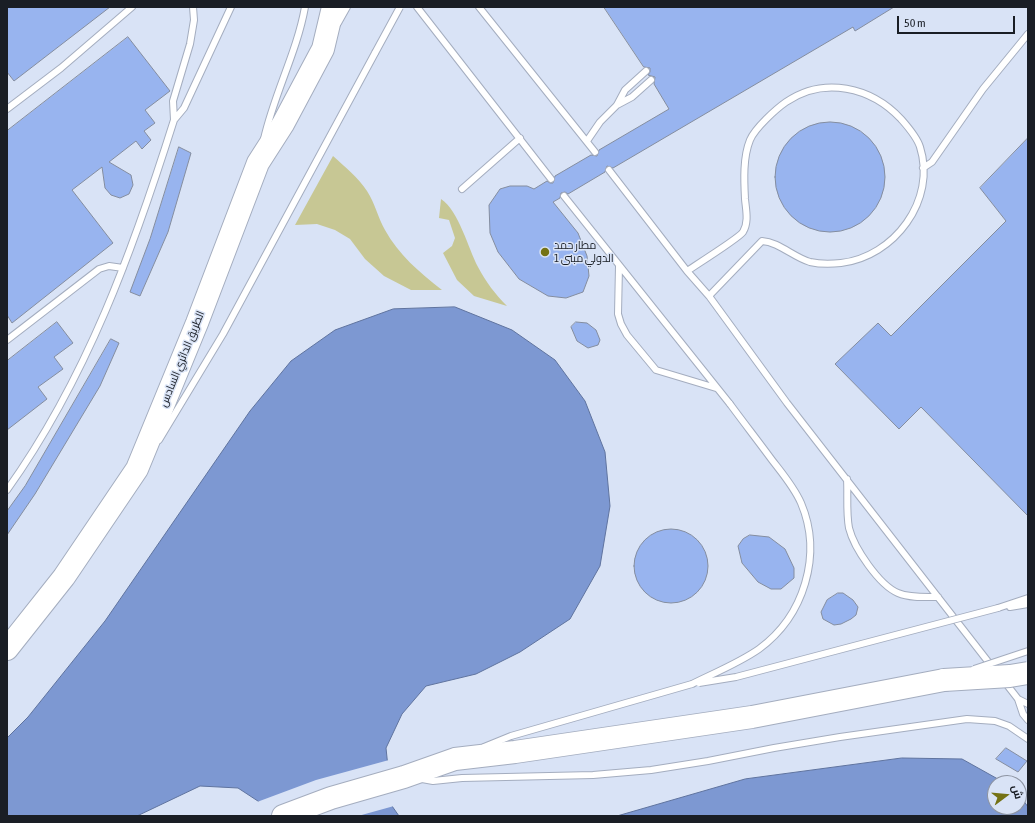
<!DOCTYPE html>
<meta charset="utf-8">
<style>
body{margin:0}
#map{position:relative;width:1035px;height:823px;overflow:hidden;background:#d9e3f6;font-family:"Asap Condensed",Cairo,sans-serif}
canvas{display:block}
.frame{position:absolute;inset:0;border:8px solid #1a1e25;pointer-events:none}
.north{position:absolute;left:987px;top:775px;width:40px;height:40px;box-sizing:border-box;background:#d9e3f6;border:1px solid #8d94a2;border-radius:50%;rotate:74deg;font-size:11px;font-weight:700;line-height:16px;text-align:center;color:#1a1e25}
.north::after{content:'';display:block;margin:auto;width:14px;height:18px;background:#747215;clip-path:polygon(50% 0,100% 100%,50% 72%,0 100%)}
.scale{position:absolute;left:897px;top:16px;width:118px;height:18px;box-sizing:border-box;border:2px solid #1a1e25;border-top:0;padding-left:5px;font-size:12px;line-height:14px;white-space:nowrap;color:#1a1e25;-webkit-text-stroke:3px #d9e3f6;paint-order:stroke}
</style>
<div id="map">
<canvas width="1035" height="823"></canvas>
<div class="frame"></div>
<div class="north">ش</div>
<div class="scale">50 m</div>
</div>
<script>
const g = document.querySelector('canvas').getContext('2d');
g.lineJoin = 'round';
function paint(path, color) {
  g.fillStyle = color;
  g.fill(path, 'evenodd');
}
function stroke(path, color, width, dash) {
  g.strokeStyle = color;
  g.lineWidth = width;
  g.lineCap = dash ? 'butt' : 'round';
  g.setLineDash(dash || []);
  g.stroke(path);
}
function label(font, color, halo, rows, align = 'center') {
  g.font = font + ' "Asap Condensed",Cairo,sans-serif';
  g.lineWidth = 3;
  g.setLineDash([]);
  g.textBaseline = 'middle';
  g.strokeStyle = halo;
  g.fillStyle = color;
  for (const [text, x, y, turn = 0] of rows) {
    g.save();
    g.translate(x, y);
    g.rotate((+turn || 0) * Math.PI / 180);
    g.textAlign = isNaN(turn) ? turn : align;
    if (halo) g.strokeText(text, 0, 0);
    g.fillText(text, 0, 0);
    g.restore();
  }
}
const green = new Path2D(`
 M333 156C345 167 358 177 367 191 375 203 378 218 385 230 398 254 420 273 442 290H411L384 276 365 259 350 239 335 230 317 224 295 225Z
 M441 199C459 211 468 248 478 267 486 282 495 294 507 306L474 296 457 280 443 253 452 246 455 238 449 220 439 218Z`);
const water = new Path2D(`
 M455 307 512 330 555 360 585 401 605 452 610 506 600 566 570 619 520 652 476 674 426 686 402 714 386 748 392 806 399 816H270L267 807 238 788 200 786 137 816H7V738L28 717 105 621 250 411 291 361 335 330 393 309Z
 M902 758 962 759 1005 783H995V807H1019V794L1028 807V816H617L745 779Z`);
const pier = new Path2D(`
 M389 760 394 806 358 816H268L266 808 257 802 316 780Z`);
const building = new Path2D(`
 M7 7H110L14 81 7 72Z
 M604 7H894L855 31 853 27 613 168 607 166 605 172 568 194 565 192 561 193 560 198 553 202 578 233 587 256 589 276 583 292 566 298 548 296 519 279 498 252 490 233 489 205 500 189 510 186H527L534 189 547 181 550 183H553L555 176 591 155 597 156 599 150 669 109 654 84 655 77 648 75 650 72V68L644 67Z
 M128 37 170 91 145 110 155 123 144 131 151 140 142 149 136 141 109 162 131 175 133 185 129 194 120 198 111 195 105 188 102 167 72 190 113 243 12 323 7 315V131Z
 M775 177a55 55 0 1 1 110 0a55 55 0 1 1-110 0Z
 M1028 138V516L921 407 899 429 835 364 878 323 891 336 1006 221 980 188Z
 M179 147 191 153 168 232 140 296 130 292 150 239Z
 M57 322 73 343 54 357 63 369 38 387 47 399 7 430V361Z
 M576 322 587 323 596 330 600 340 598 345 588 348 577 341 571 327Z
 M111 339 119 343 100 386 35 494 7 535V511L25 486Z
 M634 566a37 37 0 1 1 74 0a37 37 0 1 1-74 0Z
 M750 535 769 537 785 549 794 568V578L781 589H771L758 582 742 563 738 546 743 539Z
 M838 593H843L853 600 858 607 856 615 851 619 841 624 834 625 823 619 821 612 827 600Z
 M1006 748 1027 761 1018 772 996 759Z`);
const lane = new Path2D(`
 M417 7 551 179
 M479 7 595 152
 M338 23 347 7
 M617 105 632 97 651 80
 M7 109 61 68 132 7
 M174 120 184 108 231 7
 M264 139C274 94 297 52 305 7
 M587 141 600 122 617 105 625 90 646 71
 M923 168 932 162 983 89 1028 34
 M609 170 687 271 709 296 787 403 993 668
 M462 189 520 138
 M564 196 730 404
 M619 266 618 314 621 324 627 335 656 370 716 388
 M687 271C696 265 739 238 743 232 749 222 746 210 745 199 744 180 743 157 750 140 755 128 776 109 786 102 824 76 871 87 901 119 908 127 917 137 920 147 937 200 894 257 841 263 832 264 819 264 810 262 793 257 779 242 762 241L709 296
 M7 340 99 269 109 266 123 268
 M159 440 223 334 375 53
 M847 479C848 494 846 512 849 528 854 548 879 585 898 593 910 598 925 597 938 597
 M7 490C87 378 133 250 174 120L173 101 190 44 194 20 193 7
 M1010 607 1028 604
 M998 608 1028 598
 M1004 681 1018 699 1023 714 1028 720
 M1018 699 1028 704
 M484 747 511 736 692 684
 M422 779 433 781 462 778 593 775 651 770 708 761 774 748 840 737 967 719 995 721 1009 726 1028 739`);
const highway = new Path2D(`
 M7 649 64 577 137 469 197 323 258 163 283 124 323 49 333 7
 M283 816 331 798 404 777 455 759 515 752 752 717 944 680`);
const laneBridge = new Path2D(`
 M375 53 400 7
 M974 669 1028 651
 M699 683 736 677 998 608
 M692 684C714 673 739 663 759 649 804 616 823 555 801 503 794 487 782 473 772 460 758 441 744 423 730 404`);
const highwayBridge = new Path2D(`
 M944 680 1010 676 1028 673`);
const markers = [
 [545,252,5,"#747215"]
];
const poiNames = [
 ["مطار حمد",554,246],
 ["الدولي مبنى 1",554,259]
];
const streetNames = [
 ["الطريق الدائري السادس",182,359,-68]
];
paint(green, '#c7c794');
paint(water, '#7d98d2');
stroke(water, '#5f739e', 1);
paint(pier, '#d9e3f6');
paint(building, '#98b4ef');
stroke(building, '#848d9f', 1);
stroke(lane, '#a4adbf', 8);
stroke(highway, '#a4adbf', 24);
stroke(lane, '#fff', 6);
stroke(highway, '#fff', 22);
stroke(laneBridge, '#a4adbf', 8, []);
stroke(highwayBridge, '#a4adbf', 24, []);
stroke(laneBridge, '#fff', 6);
stroke(highwayBridge, '#fff', 22);
for (const [x, y, r, color] of markers) {
  const dot = new Path2D();
  dot.arc(x, y, r, 0, 2 * Math.PI);
  g.fillStyle = color;
  g.fill(dot);
  stroke(dot, '#d9e3f6', 1.5);
}
label('11px', '#1a1e25', '#d9e3f6', poiNames, 'left');
label('11px', '#1a1e25', '#d9e3f6', streetNames);
</script>
